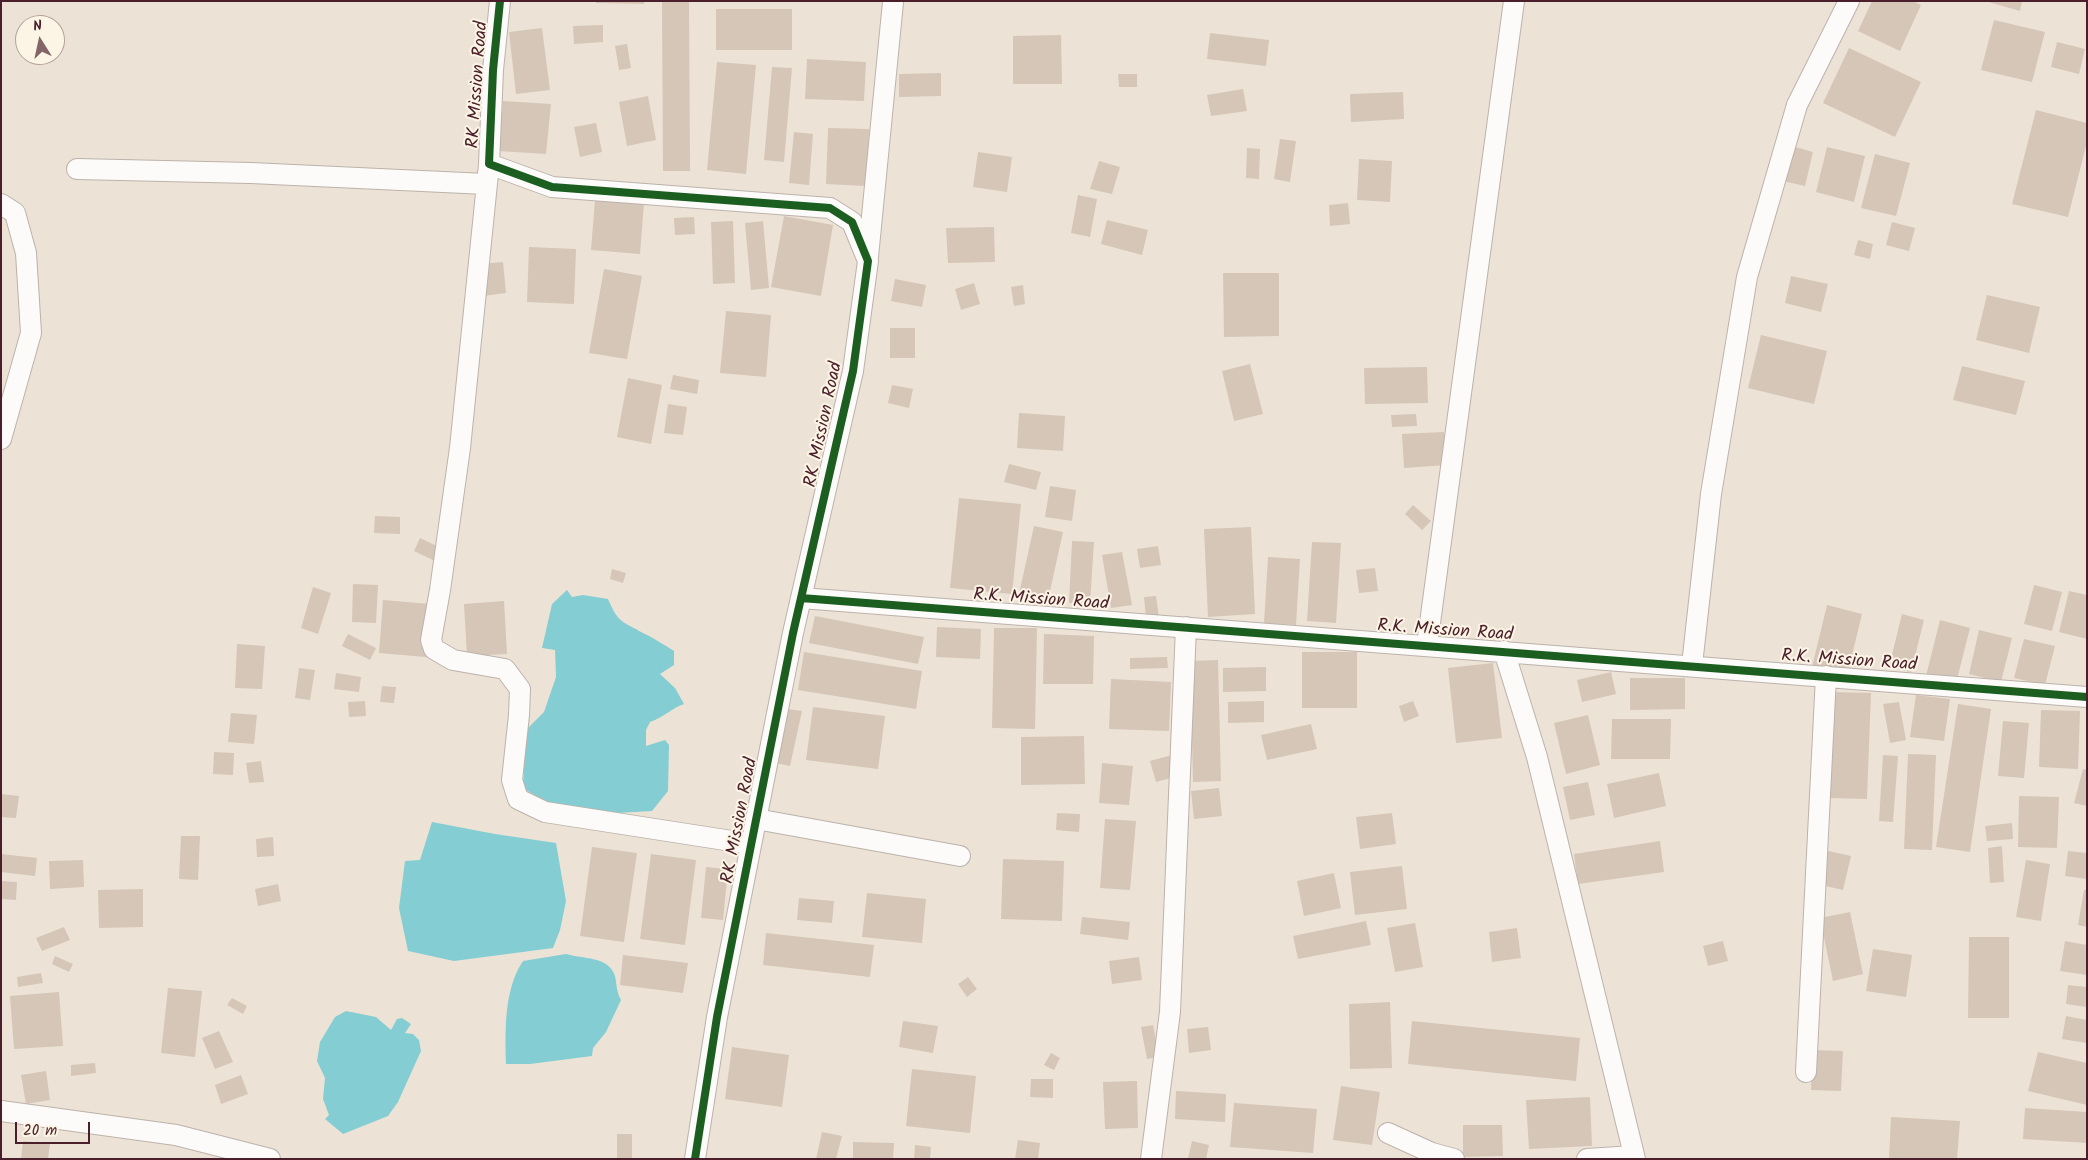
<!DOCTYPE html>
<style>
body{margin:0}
#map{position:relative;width:2088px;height:1160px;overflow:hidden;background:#ece3d6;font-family:Kalam,sans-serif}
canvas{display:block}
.frame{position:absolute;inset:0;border:2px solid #4a1f2b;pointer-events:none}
.north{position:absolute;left:15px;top:15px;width:50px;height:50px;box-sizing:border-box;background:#fcf5e5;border:1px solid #b59f9b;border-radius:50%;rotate:350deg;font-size:14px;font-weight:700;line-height:20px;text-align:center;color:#4a1f2b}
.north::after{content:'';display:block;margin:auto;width:18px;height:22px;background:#836467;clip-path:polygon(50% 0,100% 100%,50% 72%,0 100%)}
.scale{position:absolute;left:15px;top:1122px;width:75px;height:22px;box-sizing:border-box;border:2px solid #4a1f2b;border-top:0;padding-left:6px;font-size:15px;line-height:18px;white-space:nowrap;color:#4a1f2b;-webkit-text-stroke:4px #fcf5e5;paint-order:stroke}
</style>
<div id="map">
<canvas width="2088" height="1160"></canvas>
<div class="frame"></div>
<div class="north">N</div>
<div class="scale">20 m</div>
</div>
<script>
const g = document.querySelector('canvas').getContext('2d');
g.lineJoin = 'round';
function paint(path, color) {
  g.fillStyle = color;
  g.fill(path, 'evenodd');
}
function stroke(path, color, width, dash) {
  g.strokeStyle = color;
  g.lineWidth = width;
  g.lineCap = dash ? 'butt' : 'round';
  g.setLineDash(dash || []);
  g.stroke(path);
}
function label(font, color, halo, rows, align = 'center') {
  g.font = font + ' Kalam,sans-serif';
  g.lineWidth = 4;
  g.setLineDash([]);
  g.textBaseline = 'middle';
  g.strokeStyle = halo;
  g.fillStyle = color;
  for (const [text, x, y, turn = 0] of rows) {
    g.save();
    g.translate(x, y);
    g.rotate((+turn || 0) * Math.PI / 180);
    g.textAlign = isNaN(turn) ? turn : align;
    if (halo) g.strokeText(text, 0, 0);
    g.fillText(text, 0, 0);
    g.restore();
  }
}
const water = new Path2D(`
 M567 590 572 597 583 595 608 599C618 623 622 621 643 633 654 638 664 645 674 651V665L660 674 675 688 684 704C672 708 664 717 650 722L646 730V746L665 740 669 745 668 791 652 811 616 813 547 803 523 788 526 730 544 712 556 677 555 650 542 648 552 604Z
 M432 822 495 834 556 843 566 901 560 930 553 948 454 961 408 951 399 908 405 861 420 860Z
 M566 954C582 959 609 956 615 976 617 985 616 991 621 1000L606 1032 593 1048 592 1056 530 1064H506C505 1031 504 989 523 961Z
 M346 1011 376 1017 391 1030 397 1019 402 1018 411 1024 405 1033 413 1034 419 1040 421 1051 398 1102 388 1116 343 1134 325 1119 329 1115 323 1099 325 1078 317 1061 320 1042 335 1017Z`);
const building = new Path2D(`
 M596 1H645L644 4 596 3Z
 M662 1H689L690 171H663Z
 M1872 1H1913L1921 5 1900 51 1858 31Z
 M1985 1H2022L2020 11Z
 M716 9H792V50H716Z
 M1994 20 2045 32 2032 82 1981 70Z
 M603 25V42L574 44 573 26Z
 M542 28 550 90 516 94 509 32Z
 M1210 33 1269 40 1266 66 1207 59Z
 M1061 35 1062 84H1013V36Z
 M2057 42 2085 49 2079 74 2051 67Z
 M627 44 631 68 619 70 615 46Z
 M1849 48 1921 82 1895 137 1823 103Z
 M807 59 866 62 864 101 805 99Z
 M717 62 756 65 746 174 707 170Z
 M772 67 792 68 784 162 764 160Z
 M941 73V96L899 97V74Z
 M1118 74H1137V87H1119Z
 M1243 89 1247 111 1211 116 1207 95Z
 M1403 92 1404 119 1351 122 1350 94Z
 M648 96 656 140 627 146 619 102Z
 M503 101 551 104 546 154 499 151Z
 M2036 110 2087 123V142L2068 217 2012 204Z
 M596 123 602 152 580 157 574 127Z
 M828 128 869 129 866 186 826 184Z
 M794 132 813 134 809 185 789 183Z
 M1280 139 1296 141 1290 182 1274 179Z
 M1792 146 1813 152 1805 186 1783 181Z
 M1827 147 1865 156 1854 202 1816 192Z
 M1247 148 1260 149 1259 179 1246 178Z
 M978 152 1012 157 1007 192 973 187Z
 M1875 154 1910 163 1896 216 1861 208Z
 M1359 159 1392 161 1390 202 1357 200Z
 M1099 161 1120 167 1112 194 1090 189Z
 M1078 195 1097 199 1090 237 1071 233Z
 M595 200 644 203 640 254 591 250Z
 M1348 203 1350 224 1330 226 1329 205Z
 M784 216 833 225 821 296 771 287Z
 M694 217 695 234 675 235 674 218Z
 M1107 220 1148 230 1142 255 1101 244Z
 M733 221 735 283 713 284 711 222Z
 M763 221 769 288 751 290 745 223Z
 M1892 222 1915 228 1909 251 1886 245Z
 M994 227 995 262 948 263 946 228Z
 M1858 240 1873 244 1870 259 1854 255Z
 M529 247 576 249 574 304 527 302Z
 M503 262 506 293 483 296 480 264Z
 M604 269 642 276 627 359 589 353Z
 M1223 273H1279V336L1224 337Z
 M1791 276 1828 284 1821 312 1785 303Z
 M895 279 926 285 922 307 891 301Z
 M974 283 980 304 961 310 955 289Z
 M1023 285 1025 304 1014 306 1011 287Z
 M1987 295 2040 307 2029 353 1976 340Z
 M726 311 771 315 766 377 720 373Z
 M890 328H915V358H890Z
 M1761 335 1827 351 1814 404 1748 388Z
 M1250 364 1263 414 1234 421 1222 371Z
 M1962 366 2025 381 2016 415 1953 400Z
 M1427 367 1428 403 1365 404 1364 368Z
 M673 375 699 380 697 394 670 389Z
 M628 378 662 385 651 444 617 437Z
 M892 385 913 389 909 408 888 403Z
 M668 404 687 407 683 435 664 433Z
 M1019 413 1065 416 1063 451 1017 448Z
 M1416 414 1417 426 1392 427 1391 415Z
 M1444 432 1446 465 1404 468 1402 434Z
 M1009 464 1041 472 1036 490 1004 482Z
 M1050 486 1076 490 1072 521 1045 517Z
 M959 498 1021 504 1012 594 950 588Z
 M1413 505 1431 521 1422 530 1405 514Z
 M375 516 400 517V534L374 533Z
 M1034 526 1063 532 1048 600 1019 594Z
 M1251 527 1255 614 1208 617 1204 529Z
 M420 538 441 548 435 561 414 551Z
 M1072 541 1094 542 1090 604 1069 603Z
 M1312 542 1341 543 1336 623 1307 621Z
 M1158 546 1161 565 1140 568 1137 549Z
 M1122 552 1132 605 1111 608 1102 555Z
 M1268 557 1300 559 1296 625 1264 623Z
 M1375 568 1378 591 1359 593 1356 570Z
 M612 569 626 573 623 583 610 579Z
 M353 584 378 585 376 623 352 622Z
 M2034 585 2062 592 2052 631 2024 624Z
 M313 587 331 593 318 634 301 628Z
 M2069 591 2087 595V639L2059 632Z
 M1156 596 1159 617 1146 618 1144 597Z
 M383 600 430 604 426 657 379 653Z
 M504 601 507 654 467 656 464 604Z
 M1827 605 1862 614 1847 676 1812 667Z
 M1902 614 1924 620 1911 672 1889 667Z
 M815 616 924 637 918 664 809 643Z
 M1940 620 1970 628 1956 683 1926 676Z
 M937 627 981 629 980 659 936 657Z
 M994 628H1037L1035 729 992 728Z
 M1979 630 2012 638 2001 682 1969 674Z
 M348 634 376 648 370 660 342 646Z
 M1044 634 1094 636 1093 684H1043Z
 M2024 639 2055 646 2045 685 2014 678Z
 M237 644 265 646 262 689 235 688Z
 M804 652 922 671 916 709 798 690Z
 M1302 652H1357V708H1302Z
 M1167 657 1168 668 1130 669V658Z
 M1218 660 1221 781 1193 782 1190 661Z
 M1493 663 1502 738 1456 743 1448 668Z
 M1266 667V691L1223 692V668Z
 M299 668 315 670 310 700 295 698Z
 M1611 672 1616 694 1582 702 1577 680Z
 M336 673 361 677 359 692 334 689Z
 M1630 678H1685V709L1630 710Z
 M1111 679 1171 682 1169 731 1109 729Z
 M382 686 396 687 394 703 380 702Z
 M1831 692 1871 693 1867 799 1828 798Z
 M1916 695 1950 699 1944 741 1910 737Z
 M365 701 366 716 349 717 348 702Z
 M1264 701V722L1228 723V702Z
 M1413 701 1419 716 1404 722 1399 706Z
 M1899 702 1906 740 1890 743 1883 704Z
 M1958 704 1991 709 1970 852 1936 847Z
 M813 707 885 716 878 769 806 760Z
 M787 709 802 711 790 766 775 763Z
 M2041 710 2080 711 2078 769 2039 767Z
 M231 713 257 715 254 744 228 742Z
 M1588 715 1600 765 1566 774 1554 723Z
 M1612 719H1671L1670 759H1611Z
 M2003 721 2029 723 2024 778 1998 776Z
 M1311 724 1317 749 1267 760 1261 735Z
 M1084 736 1085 784 1021 785V737Z
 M214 752 234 753 233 775 213 774Z
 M1908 754 1936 755 1932 850 1904 849Z
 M1172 755 1178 776 1156 782 1150 761Z
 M1883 755 1898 756 1893 822 1879 821Z
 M261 761 264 782 249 783 246 763Z
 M1102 763 1133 766 1129 805 1099 803Z
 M2083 769 2087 770V806L2074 803Z
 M1659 773 1666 806 1614 818 1607 784Z
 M1588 782 1595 815 1570 820 1563 787Z
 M1219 788 1222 816 1194 819 1191 791Z
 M1 794 19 796 16 818 1 817Z
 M2019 796 2059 797 2057 848 2018 847Z
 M1057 813 1080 814 1079 832 1056 830Z
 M1392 813 1396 844 1360 849 1356 817Z
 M1105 819 1136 821 1130 890 1100 888Z
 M2012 823 2013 839 1987 841 1985 826Z
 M181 836H200L198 880 179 879Z
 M273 837 274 856 257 857 256 839Z
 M1660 841 1664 872 1578 884 1574 854Z
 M2002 846 2004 882 1990 883 1988 848Z
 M592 847 637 853 624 942 580 936Z
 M1824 850 1851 856 1843 890 1817 884Z
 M2068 851 2087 853V879L2065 876Z
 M1 854 37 858 35 876 1 872Z
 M651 854 696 860 685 945 640 939Z
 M1003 859 1064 861 1062 921 1001 919Z
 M83 860 84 887 50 889 49 861Z
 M2026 860 2050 864 2041 921 2016 917Z
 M1402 866 1407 909 1355 915 1350 872Z
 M706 867 728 869 723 920 701 918Z
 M1334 873 1341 908 1304 916 1297 881Z
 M1 881 17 882 16 900 1 899Z
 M278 884 281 901 258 906 255 889Z
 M143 889V927L99 928 98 890Z
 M2084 890H2087V927L2078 925Z
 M867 893 926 899 922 943 862 937Z
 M799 898 834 901 832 923 797 920Z
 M1850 912 1863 974 1833 981 1820 918Z
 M1082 917 1130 922 1128 940 1080 934Z
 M1366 921 1371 945 1298 959 1293 936Z
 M1415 923 1423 967 1395 972 1387 928Z
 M64 927 70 940 42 951 36 938Z
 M1517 928 1521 958 1492 962 1489 932Z
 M766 933 874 945 870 977 763 965Z
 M1969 937H2009V1018H1968Z
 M1723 941 1728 961 1708 966 1703 946Z
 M2065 941 2087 945V975L2060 971Z
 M1873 949 1912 955 1906 997 1866 991Z
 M623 955 688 963 683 993 620 985Z
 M55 956 73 964 69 972 52 964Z
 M1139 957 1142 980 1112 984 1109 961Z
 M41 973 43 983 18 987 17 977Z
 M968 977 977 989 967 997 958 984Z
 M2068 985 2087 987V1007L2066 1004Z
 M168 988 202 991 195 1057 161 1053Z
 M59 992 63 1046 14 1049 10 996Z
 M232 998 247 1006 243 1014 227 1005Z
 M1390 1002 1392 1068 1350 1069 1349 1004Z
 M2066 1016 2087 1020V1043L2062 1039Z
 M903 1021 938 1026 933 1053 899 1047Z
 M1412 1021 1580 1038 1576 1081 1408 1064Z
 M1153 1025 1159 1057 1147 1059 1141 1027Z
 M1208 1027 1211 1050 1189 1053 1187 1029Z
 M219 1031 233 1062 215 1069 202 1038Z
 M732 1047 789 1055 782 1107 725 1099Z
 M1812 1050 1843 1051 1841 1091 1811 1090Z
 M2038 1052 2087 1063V1105L2028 1091Z
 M1051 1053 1060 1058 1054 1070 1044 1065Z
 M95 1063 96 1073 71 1076V1065Z
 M912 1069 976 1076 970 1133 906 1126Z
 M46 1071 50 1100 26 1104 21 1075Z
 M241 1075 248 1094 221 1104 215 1085Z
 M1031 1079H1053V1098L1030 1097Z
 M1137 1081 1138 1128 1105 1129 1103 1082Z
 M1341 1086 1380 1092 1372 1145 1333 1140Z
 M1176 1091 1226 1094 1225 1122 1175 1119Z
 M1590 1097 1592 1146 1529 1149 1526 1100Z
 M1234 1103 1317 1109 1313 1153 1230 1147Z
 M2025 1108 2087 1112V1143L2023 1139Z
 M1891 1117 1960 1121 1957 1159H1889Z
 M1463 1125H1502L1503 1156 1463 1157Z
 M822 1132 842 1136 836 1159H816Z
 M617 1134H632V1159H617Z
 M1018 1140 1040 1143 1038 1159H1015Z
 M23 1141 50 1144 48 1159H21Z
 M1192 1141 1209 1145 1206 1159H1188Z
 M853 1142 894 1143 893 1159H853Z
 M915 1145 931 1147 930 1159H914Z`);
const minor = new Path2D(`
 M500 1 493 70 489 164 552 187 830 208 852 222 868 261 853 371 793 633 717 1017 695 1159
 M489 164 460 448 440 590 431 640 434 649 453 660 505 669 520 689 519 715 512 780 518 799 545 812 751 844
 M77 169 251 173 486 184
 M1 204 15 213 26 253 31 333 1 439
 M868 257 893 2
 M801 598 2087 697
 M1427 645 1514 1
 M1504 651 1537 757 1635 1159
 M1692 665 1711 494 1747 277 1797 105 1849 1
 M756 819 960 856
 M1806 1072 1826 676
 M1 1111 176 1135 270 1159
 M1388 1133 1432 1153 1454 1159
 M1151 1159 1170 1012 1186 627
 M1587 1159 1634 1156`);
const cycleway = new Path2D(`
 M500 1 493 70 489 164 552 187 830 208 852 222 868 261 853 371 793 633 717 1017 695 1159
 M801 598 2087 697`);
const streetNames = [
 ["RK Mission Road",479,85,-86],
 ["RK Mission Road",825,425,-78],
 ["R.K. Mission Road",1041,601,4],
 ["R.K. Mission Road",1445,632,4],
 ["R.K. Mission Road",1849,662,4],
 ["RK Mission Road",741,821,-79]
];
paint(water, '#84cdd2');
paint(building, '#d5c6b8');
stroke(minor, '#bcb2ab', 22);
stroke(minor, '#fcfbf9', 20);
stroke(cycleway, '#1b5e20', 8);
label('18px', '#4a1f2b', '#fcf5e5', streetNames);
</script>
